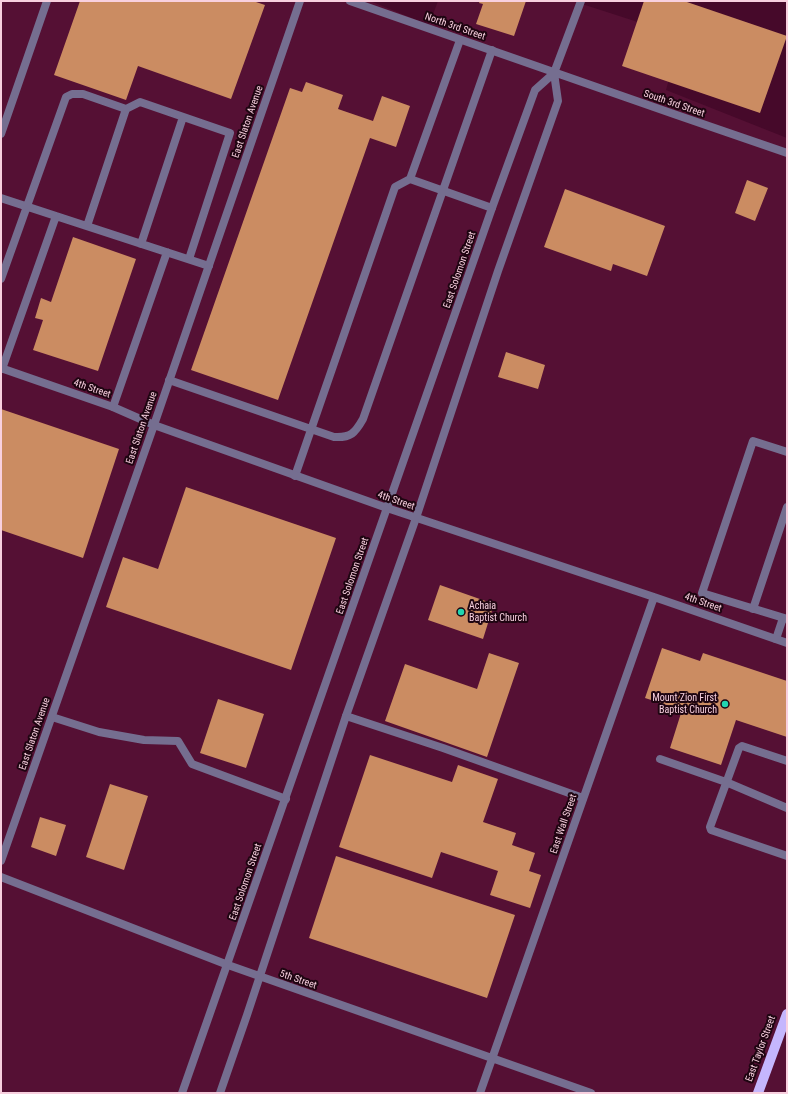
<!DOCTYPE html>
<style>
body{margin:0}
#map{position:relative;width:788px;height:1094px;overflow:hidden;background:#46092a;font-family:"Roboto Condensed",sans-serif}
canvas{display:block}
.frame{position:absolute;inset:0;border:2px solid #f8d0df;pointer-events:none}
</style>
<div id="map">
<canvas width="788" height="1094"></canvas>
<div class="frame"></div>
</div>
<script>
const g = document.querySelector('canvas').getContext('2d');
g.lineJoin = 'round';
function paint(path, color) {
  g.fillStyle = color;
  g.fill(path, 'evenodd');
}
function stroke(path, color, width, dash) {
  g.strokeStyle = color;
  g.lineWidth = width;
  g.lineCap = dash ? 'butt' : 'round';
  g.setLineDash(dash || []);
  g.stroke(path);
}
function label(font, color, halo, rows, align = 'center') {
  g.font = font + ' "Roboto Condensed",sans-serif';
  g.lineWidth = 4;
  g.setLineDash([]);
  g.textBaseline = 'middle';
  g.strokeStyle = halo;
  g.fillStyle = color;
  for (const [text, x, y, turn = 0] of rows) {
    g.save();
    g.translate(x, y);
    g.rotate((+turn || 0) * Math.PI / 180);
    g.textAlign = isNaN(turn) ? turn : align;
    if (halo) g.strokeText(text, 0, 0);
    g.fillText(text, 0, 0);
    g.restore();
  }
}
const built = new Path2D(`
 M1 1H370L429 25 438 1H580L579 3 681 36 666 90 787 138V1093H1Z`);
const building = new Path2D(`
 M80 1H253L265 5 231 99 138 66 126 100 54 75Z
 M480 1H526L514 36 476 24 483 4 479 3Z
 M644 1H684L787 36 760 113 622 66Z
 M306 82 343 95 338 109 373 121 382 96 410 106 396 147 370 138 278 400 191 370 290 88 302 92Z
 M747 180 768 188 755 221 735 213Z
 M565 189 665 226 647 276 613 264 611 271 544 247Z
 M73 237 136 259 98 371 33 350 43 320 35 318 41 298 51 302Z
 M506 352 545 365 538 389 498 377Z
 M1 409 119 449 83 558 1 530Z
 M186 487 336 538 291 670 106 607 123 557 158 569Z
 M440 585 494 604 483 639 428 620Z
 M662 648 700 661 703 653 787 681V737L736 720 721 765 670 748 682 710 645 698Z
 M489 653 519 663 487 757 385 721 405 664 477 689Z
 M218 699 264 714 246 768 200 753Z
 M370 755 452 782 458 765 498 779 483 822 516 833 512 845 535 853 529 871 541 875 530 908 490 895 498 871 441 852 432 878 339 847Z
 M110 784 148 796 124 870 86 857Z
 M40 817 66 825 56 856 31 847Z
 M336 856 515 915 487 998 309 938Z`);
const service = new Path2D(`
 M410 179 492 208
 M1 198 209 266
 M87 226 126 109
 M141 244 183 117
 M1 279 66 97 72 94H83L126 109 140 102 230 133 189 259
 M2 369 56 216
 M169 380 334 437C351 438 355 433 363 419L492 50
 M113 407 167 252
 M787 452 753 441 702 593 787 619
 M295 476 395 187 410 179 460 40
 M753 609 787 507
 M776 639 783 618
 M346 716 443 748 583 798
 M52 717 99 732 144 740 178 741 192 764 286 799
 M660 759 726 782 787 808
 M787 761 742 746 739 748 710 827 711 830 787 856`);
const minor = new Path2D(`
 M350 1C495 52 641 103 787 153
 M1 134 47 1
 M1 368 113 407 154 425 387 508 654 597 787 643
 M1 861 154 425 300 1
 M1 877 228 965 591 1093
 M182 1093 492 208 535 90 554 73
 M220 1093 247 1015 346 716 416 518 498 271 558 101 554 73 581 1
 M480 1093 654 597`);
const primary = new Path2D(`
 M758 1093 787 1014`);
const markers = [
 [461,612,4,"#21d5b0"],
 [725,704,4,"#21d5b0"]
];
const streetNames = [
 ["North 3rd Street",455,27,19],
 ["South 3rd Street",674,104,19],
 ["East Slaton Avenue",248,122,-71],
 ["East Solomon Street",460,270,-71],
 ["4th Street",92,389,19],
 ["East Slaton Avenue",142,428,-71],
 ["4th Street",396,501,19],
 ["East Solomon Street",353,576,-71],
 ["4th Street",703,603,19],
 ["East Slaton Avenue",35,734,-71],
 ["East Wall Street",564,824,-71],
 ["East Solomon Street",246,882,-71],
 ["5th Street",298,980,19],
 ["East Taylor Street",761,1049,-70]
];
const poiNames = [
 ["Achaia",469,606],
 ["Baptist Church",469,618],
 ["Mount Zion First",717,698,"right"],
 ["Baptist Church",717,710,"right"]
];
paint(built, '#551034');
paint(building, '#cb8c62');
stroke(service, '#756e90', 8);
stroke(minor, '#756e90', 8);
stroke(primary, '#c5b6fd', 10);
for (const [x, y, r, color] of markers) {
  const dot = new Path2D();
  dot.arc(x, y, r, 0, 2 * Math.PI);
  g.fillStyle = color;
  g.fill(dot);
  stroke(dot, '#1e0511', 1.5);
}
label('10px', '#f8d0df', '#1e0511', streetNames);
label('10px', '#f8d0df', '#1e0511', poiNames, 'left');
</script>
